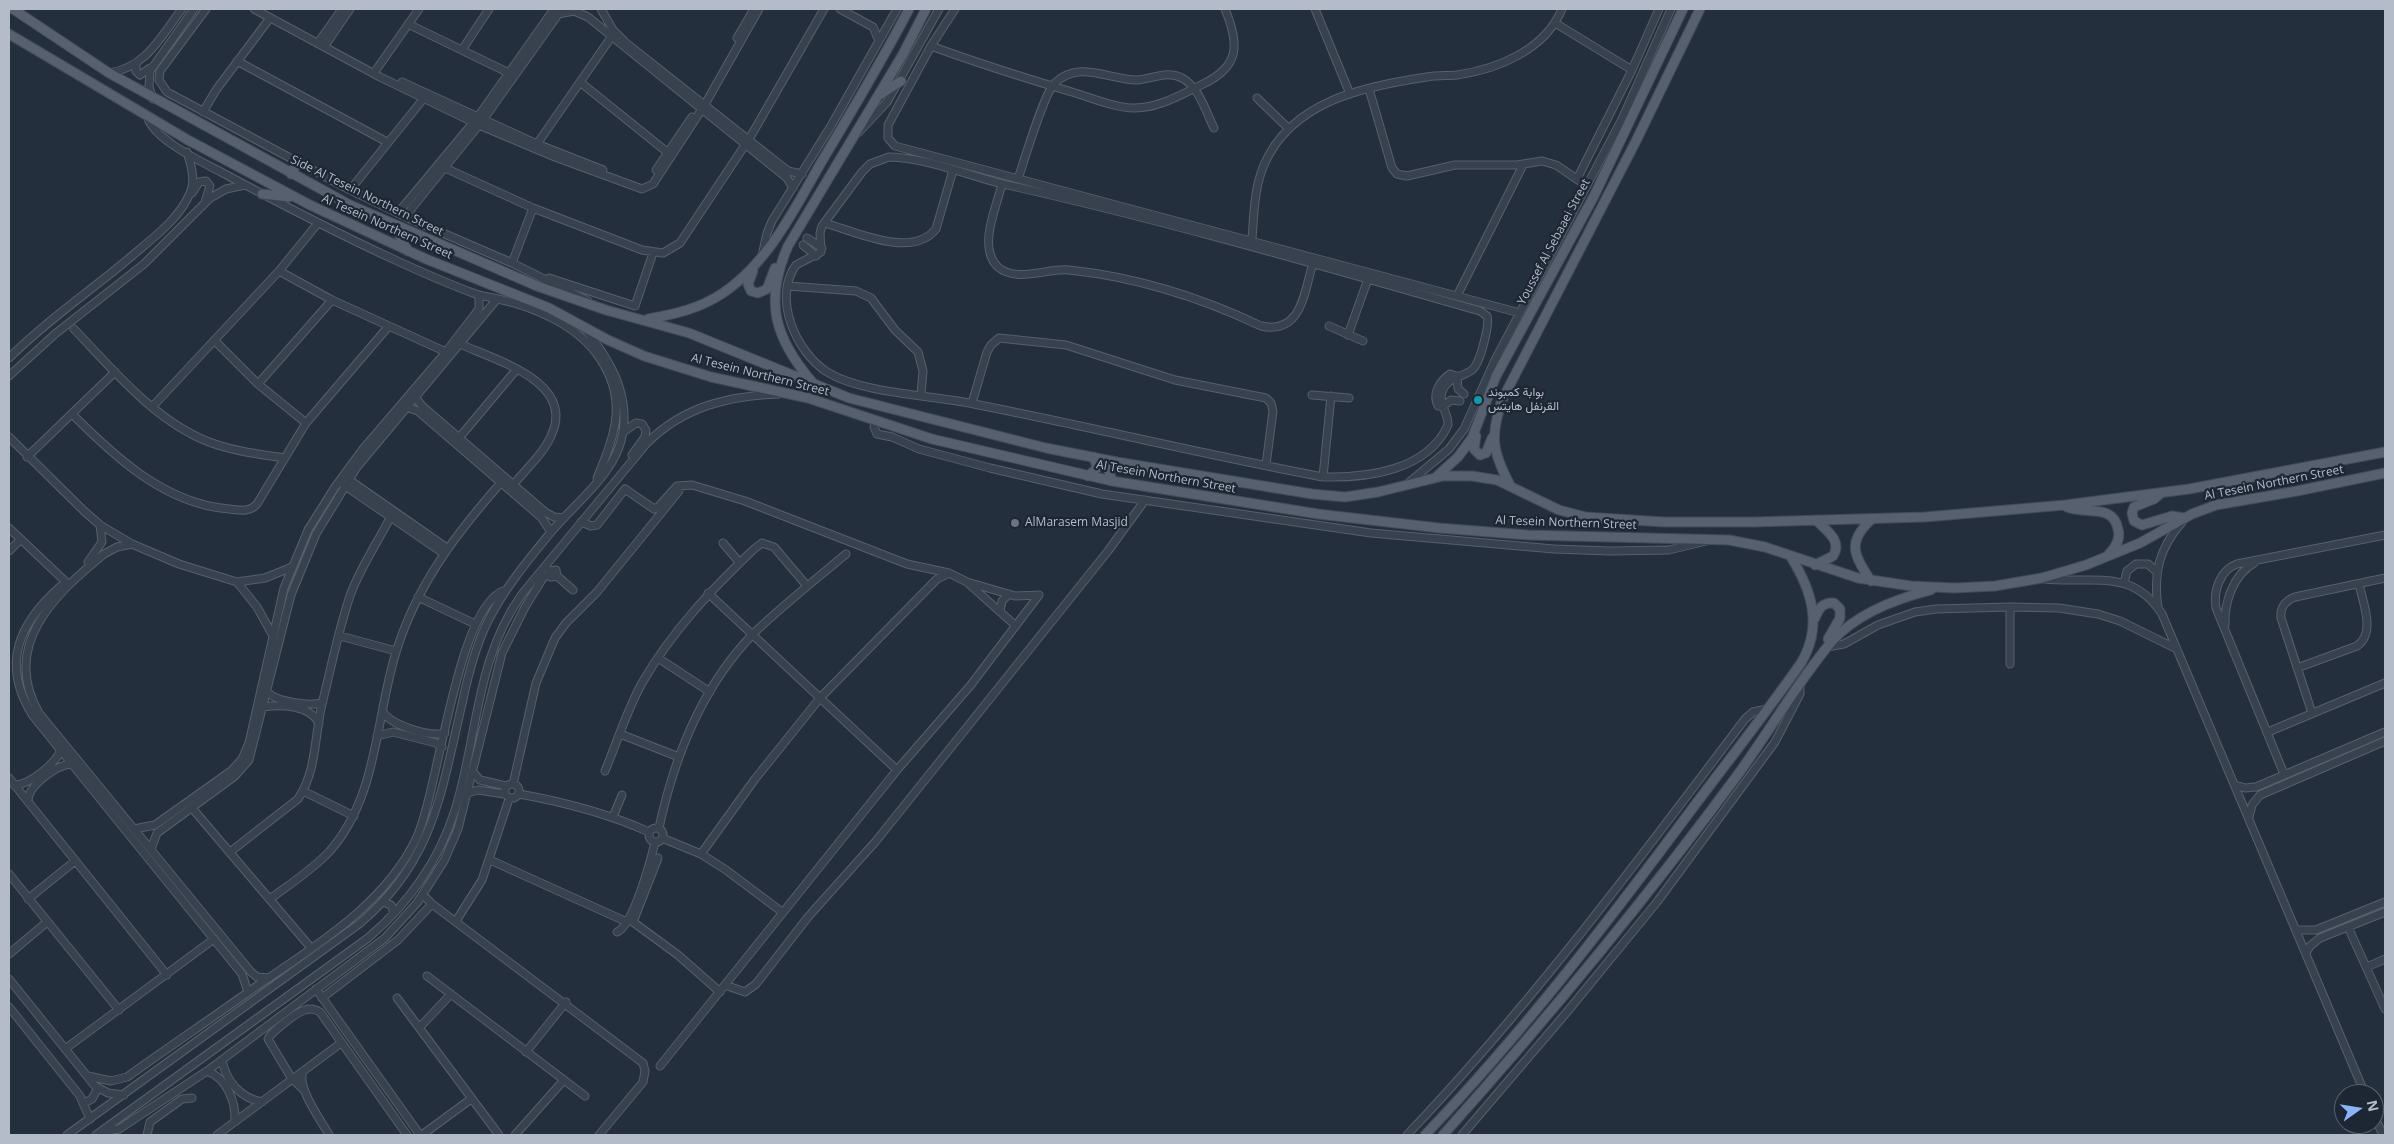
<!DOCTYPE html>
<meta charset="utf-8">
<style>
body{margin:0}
#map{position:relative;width:2394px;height:1144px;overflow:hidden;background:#242f3e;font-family:"Open Sans",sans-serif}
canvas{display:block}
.frame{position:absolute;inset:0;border:10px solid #b4bcc9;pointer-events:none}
.north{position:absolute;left:2334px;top:1084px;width:50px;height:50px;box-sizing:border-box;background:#1d2633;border:1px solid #59626f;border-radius:50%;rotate:77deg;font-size:14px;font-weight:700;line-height:20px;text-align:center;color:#b4bcc9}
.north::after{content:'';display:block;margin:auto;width:18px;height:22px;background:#8ab4f8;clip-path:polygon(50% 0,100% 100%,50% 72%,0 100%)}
</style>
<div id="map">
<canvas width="2394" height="1144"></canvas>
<div class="frame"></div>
<div class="north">N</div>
</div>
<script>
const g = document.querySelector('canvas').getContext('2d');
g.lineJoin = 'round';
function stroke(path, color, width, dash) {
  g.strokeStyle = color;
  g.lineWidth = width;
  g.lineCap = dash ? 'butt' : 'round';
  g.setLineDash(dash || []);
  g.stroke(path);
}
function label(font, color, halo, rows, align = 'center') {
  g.font = font + ' "Open Sans",Vazirmatn,sans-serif';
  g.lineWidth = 4.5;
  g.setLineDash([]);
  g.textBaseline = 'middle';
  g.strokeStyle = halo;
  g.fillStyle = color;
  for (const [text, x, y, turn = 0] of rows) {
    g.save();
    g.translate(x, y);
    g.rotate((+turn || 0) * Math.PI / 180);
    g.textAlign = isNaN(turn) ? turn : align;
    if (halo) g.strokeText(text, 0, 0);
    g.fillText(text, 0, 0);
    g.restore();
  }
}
const minor = new Path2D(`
 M206 9 160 71 159 80 167 92 350 190 408 218 512 263 588 301
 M254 9 380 77 479 125 555 157 642 189 653 184 704 106 759 9
 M601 9 613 30 626 43 788 171 802 174
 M840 9 873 27 879 41
 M955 9 931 46 888 125V138L895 146 1520 313
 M1315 9 1350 94
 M558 14 574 11 588 17 787 178 793 188
 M1555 23 1632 70
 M408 24 509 73
 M737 38 754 9
 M320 40 342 9
 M326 44 350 9
 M931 46C977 63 1025 78 1072 92 1092 98 1115 108 1135 108 1159 108 1182 94 1203 84 1241 66 1239 43 1225 9
 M462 50 489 9
 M237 61 387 142
 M136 65V71L140 75 150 68
 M376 70 419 9
 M109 73C146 68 161 36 182 9
 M402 82 537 144 603 170
 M580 82 667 152
 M1369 89 1392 168 1397 174 1407 176 1455 165H1517L1542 161 1556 165 1587 186
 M1257 98 1288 128
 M153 99 149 87 150 71 194 9
 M203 112 216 90 270 18
 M147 116C153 139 200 161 221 172 277 202 334 232 393 259 419 271 446 283 473 293 481 296 490 297 498 299 533 306 575 325 596 353 629 397 616 433 597 478
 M858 133 887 102 939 9
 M748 141 824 9
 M537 144 612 36
 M889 157C928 158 966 175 1003 184 1164 220 1322 266 1480 311L1487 316C1490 324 1480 364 1472 370 1461 378 1447 377 1442 392 1438 405 1449 413 1448 425 1427 471 1367 478 1323 477 1207 455 1091 427 974 404 932 395 863 394 827 372 796 352 772 298 796 265L821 252 820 233 822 226 862 172 870 164Z
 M445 168 533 208 642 250 663 253 680 243 745 145
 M656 170 692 117
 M1018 179C1024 161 1044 94 1054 84 1078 59 1109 80 1137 80 1152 79 1168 70 1182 78 1199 87 1206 112 1214 128
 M1577 179 1632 70 1659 9
 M1002 184C997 206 977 247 998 267 1016 283 1047 268 1069 270 1136 277 1200 297 1261 326 1302 335 1304 292 1313 263
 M350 190 424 98
 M192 193 199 182 206 181 210 186 205 202
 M398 213 477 118 554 9
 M408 218 411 209 483 120 560 12
 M825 223C856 232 912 259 936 229L953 170
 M807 238 822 248
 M1252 239C1254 214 1254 188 1264 165 1291 101 1365 86 1427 77 1437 75 1447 76 1457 75 1498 69 1545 50 1562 9
 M803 245 816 256
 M762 256 767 233 772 221 832 124 897 9
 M512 263 533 208
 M279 271 332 300 446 352
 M549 278 635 306 653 253
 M788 286 856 291 871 298 895 330 918 352 923 371 921 395
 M1457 296 1523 165
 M1329 326 1363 341
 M74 329C113 370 155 421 209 442 233 451 258 454 284 458
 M1348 335 1368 279
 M215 341 258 384 306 423
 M460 344C495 360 577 382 551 436 543 454 526 469 513 485
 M9 358C47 320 92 290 133 255 153 238 180 218 190 193 196 180 191 165 187 152
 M9 376 55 334 144 264 210 198 226 189 245 185
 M1457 376 1458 389 1464 394
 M258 384 332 300
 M1312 395 1349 398
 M416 398 422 406 545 512 554 517 564 518
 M972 403 987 352 991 345 999 338 1066 345 1175 380 1266 398 1271 403 1273 411 1266 465
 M153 406 279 271 318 223
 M1442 407 1438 406C1432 394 1439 382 1450 374L1456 376
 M1442 407 1451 400 1460 401
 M409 408 418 411 541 517 551 532
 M72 414C115 457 165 504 229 509 239 510 249 513 257 504L306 423 388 327
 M876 421 874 427 877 434 892 437 919 449 990 468 1102 494 1371 533 1554 549 1610 551 1669 550 1706 541
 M623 432 636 423 642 424 646 430 645 437 632 455
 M9 437 84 511 100 525 132 544 179 564 237 582 265 578 292 567
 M459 438 516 370
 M27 457 115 372
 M1323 477 1331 396
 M348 479 447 548
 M344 485 443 553
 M1406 485 1449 449 1464 429 1495 360 1622 119 1671 9
 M581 522 591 526 597 525 625 489 654 509 658 507 677 486 692 485 745 501 907 564 949 573 967 582 1015 596 1039 595
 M9 528 66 582
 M723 543 739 562
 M132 544 117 547 104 554C55 594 0 645 39 713L251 972 257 977 269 978
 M9 551 20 540
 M88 562 102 542 100 525
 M549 570 551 577 557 576 556 570 551 571
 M557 576 573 590
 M2045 579C2091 584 2132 567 2162 614L2365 1094
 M237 582 257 607 272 634
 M2124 583 2127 571 2136 564H2148L2156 571
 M969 584 1016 626
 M61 586C19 623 0 664 33 716L242 974 248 992
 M708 593 897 770
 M418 597 475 624
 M2010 607V664
 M2158 608C2153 573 2159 548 2183 521
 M1000 611 1002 601 1009 594
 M2225 625C2224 603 2233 575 2254 563
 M340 636 396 651
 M1827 647 1844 644 1878 625 1915 612 1936 609 2010 607 2059 608 2098 614 2120 621 2177 649
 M658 658 710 692
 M2297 668 2357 646C2376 633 2363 603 2359 584
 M266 690C273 702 309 706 322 703
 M263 707C281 704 309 705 319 723
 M383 712C392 726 430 737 445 733
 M2312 713 2281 618C2280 607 2285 601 2295 597L2385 578
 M2268 732 2385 683
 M620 734 679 757
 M377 736 393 732 436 743 442 747
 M472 771 480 780 506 786
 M605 771C617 742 627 710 642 683 672 631 711 590 754 549L762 543 774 547 807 586
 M2284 774 2216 608C2213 591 2220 570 2237 564L2385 535
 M9 778 167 975
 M505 791a7 7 0 1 1 14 0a7 7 0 1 1-14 0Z
 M513 784 536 683 555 638 566 623 597 592 679 491
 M14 785C30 785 55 764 61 750
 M2235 785 2245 788 2256 787 2385 732
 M303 791 354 816
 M467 793 478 790 504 794
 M519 794C564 802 607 813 649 832
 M28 802C27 786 57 764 73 764
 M192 808 311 948
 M613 817 622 795
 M2249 817 2252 805 2260 795 2385 741
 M649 835a7 7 0 1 1 14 0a7 7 0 1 1-14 0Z
 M659 828C674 758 703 685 754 633 783 605 815 580 846 554
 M134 829 155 825 231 771 242 759 249 743 284 588 308 530 335 487 363 449 446 352 479 309V295
 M662 838 701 854 726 870 782 912
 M151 849 157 833 235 776 249 760 291 595 316 534 357 467 497 299
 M230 852 298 799C318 769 314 733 323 700 332 664 339 627 351 593 361 567 377 543 390 518
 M701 854 755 779 820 698 937 579 949 573
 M658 858 633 922 678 955 720 992
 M490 860 627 922
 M9 874 119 1010
 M423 895 432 904 643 1063 645 1071 643 1082 599 1135
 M28 899 75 861
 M270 899C290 884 312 870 329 852 379 796 375 717 397 649 418 582 459 530 505 478
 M383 902 391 905 394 913
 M456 921 482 880 509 799
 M2348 927 2385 1009
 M2296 930H2316L2385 902
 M617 932C633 926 651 860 655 842
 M2306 953 2310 946 2320 938 2385 912
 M9 954 47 922
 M2367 967 2385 959
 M427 976 585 1096
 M9 979 95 1086 108 1093 124 1095
 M725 985 745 992 756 984 808 917 876 841 1108 551 1145 500
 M316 989 420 1135
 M322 998 398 940 432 904
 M397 998 499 1135
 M9 1007 80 1096 90 1119
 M420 1027 451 994
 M65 1049 214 939
 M526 1052 566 1002
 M222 1060C226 1081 240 1098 262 1102
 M660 1066 897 770 970 686 1039 595
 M207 1071C227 1078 236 1102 235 1122
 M303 1071C296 1087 321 1120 329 1135
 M88 1076 111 1081 127 1077C169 1047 212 1018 254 988 313 947 384 906 416 839 439 791 457 602 506 590
 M304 1090 292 1079 268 1039C271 1032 297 1012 305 1010 310 1008 315 1009 320 1012L407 1135
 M84 1103 92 1099 98 1088
 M2374 1116 2383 1135
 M101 1132 119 1129 207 1071 385 938 417 903 444 861 458 829 502 653 525 607 543 578 550 573
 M67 1135 359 924C434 861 441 793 462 704 468 675 475 647 488 621 504 589 528 560 551 532 576 502 617 473 623 432 629 392 609 358 585 329
 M96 1135 368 938C409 903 439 861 455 810 478 736 475 660 522 594L647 443C684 406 729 396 779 394
 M147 1135 150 1122 182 1099 192 1098
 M217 1135 341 1043
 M422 1135 471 1099
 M515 1135 563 1081
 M1407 1135C1531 1005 1637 862 1745 719L1753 712 1767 709
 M1462 1135 1567 1012 1657 902 1775 742 1800 694V685`);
const major = new Path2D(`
 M13 9 109 73 350 205 537 286 606 310 689 333 849 398 1046 448 1117 462 1312 494 1345 497 1378 492 1443 476H1472L1497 480 1559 510 1586 517 1664 522H1754L1925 517 2065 505 2189 489 2385 452
 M9 34 188 140 310 205 426 259 549 308 608 340 644 356 711 377 808 398 932 439 1112 481 1318 514 1439 528 1528 535 1729 540 1765 547 1858 578 1911 586 1955 588 1995 586 2042 578 2086 565 2140 543 2192 514 2216 505 2297 491 2385 473
 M881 94 901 81
 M291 174 297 163
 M262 194 289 197
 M408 251 400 237 412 233
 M753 271 748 284 751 291 758 293 767 289 775 268
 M648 319C675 314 699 309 723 293 769 262 795 208 822 161 852 111 882 61 909 9
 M813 383C774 338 764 301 788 246L903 54 926 9
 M1476 436 1474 449 1480 455 1486 453 1492 438
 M1088 476 1097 468 1094 457
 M1436 477 1458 457 1472 438 1496 376 1594 196 1683 9
 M1112 481 1109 471 1117 462
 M1510 485C1492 451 1490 437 1502 400L1636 141 1700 9
 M2161 493 2154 499 2134 507 2132 513 2134 521 2142 525 2172 516 2185 518
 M2067 507C2085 515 2113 503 2118 529 2121 539 2116 547 2109 554
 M1815 565 1833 556C1843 541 1826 530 1816 520
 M1871 581C1854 555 1846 542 1872 519
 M1815 618C1819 608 1823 602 1834 603L1840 609V618L1828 639
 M1425 1135C1522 1034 1608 922 1692 809 1728 761 1766 713 1801 663 1823 626 1812 591 1791 557
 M1443 1135C1547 1019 1647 898 1739 773 1771 729 1798 681 1833 640 1858 613 1895 599 1931 590`);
const markers = [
 [1478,400,5,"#0f9aa8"],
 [1015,523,5,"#6b7280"]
];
const streetNames = [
 ["Side Al Tesein Northern Street",367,196,26],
 ["Al Tesein Northern Street",387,227,24],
 ["Youssef Al Sebaaei Street",1554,242,-62],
 ["Al Tesein Northern Street",760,375,14],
 ["Al Tesein Northern Street",1166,477,10],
 ["Al Tesein Northern Street",2274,483,-11],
 ["Al Tesein Northern Street",1566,523,2]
];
const poiNames = [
 ["بوابة كمبوند",1488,393],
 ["القرنفل هايتس",1488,407],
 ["AlMarasem Masjid",1025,523]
];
stroke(minor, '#565f6c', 9);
stroke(major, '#414a57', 11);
stroke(minor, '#38414e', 7);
stroke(major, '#56606e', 9);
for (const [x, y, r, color] of markers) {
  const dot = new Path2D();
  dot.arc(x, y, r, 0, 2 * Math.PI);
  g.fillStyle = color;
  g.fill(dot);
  stroke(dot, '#1d2633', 2);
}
label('12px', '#b4bcc9', '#1d2633', streetNames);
label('12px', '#b4bcc9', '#1d2633', poiNames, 'left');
</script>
